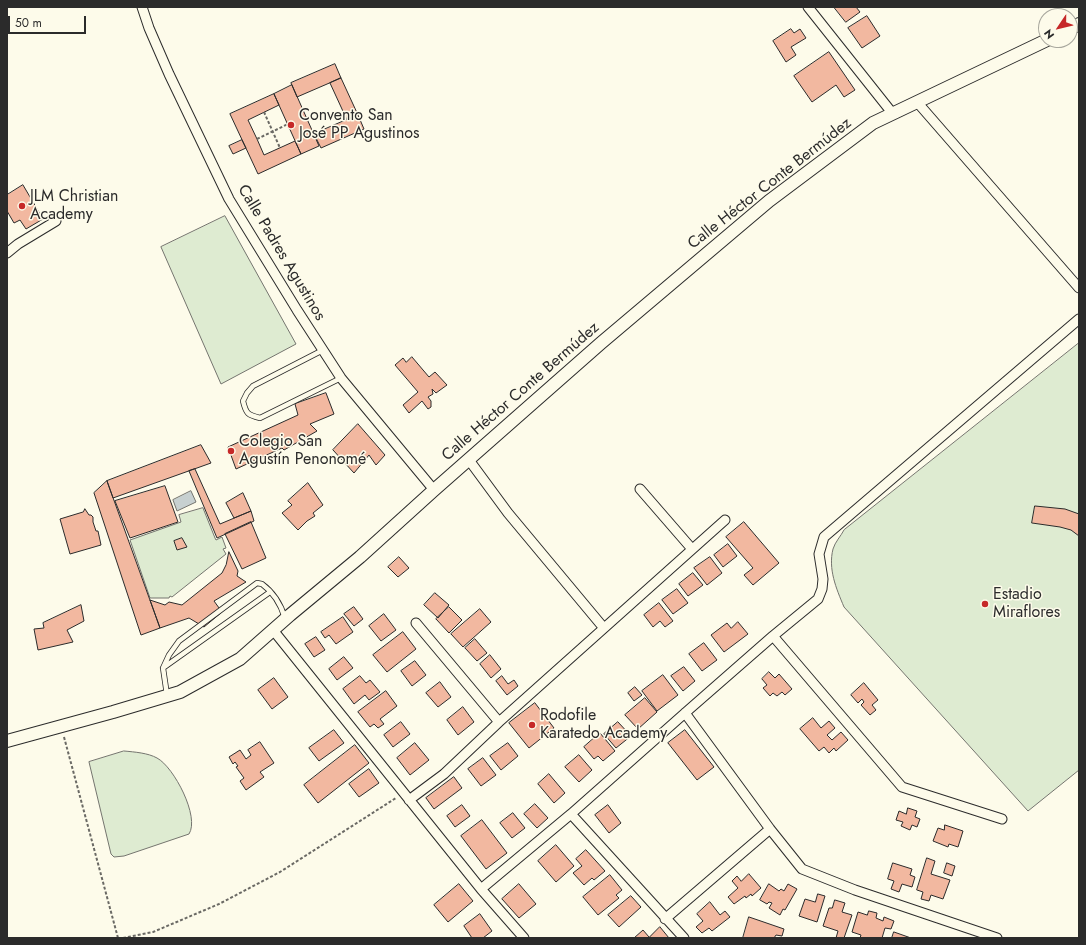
<!DOCTYPE html>
<meta charset="utf-8">
<style>
body{margin:0}
#map{position:relative;width:1086px;height:945px;overflow:hidden;background:#fdfbea;font-family:Jost,sans-serif}
canvas{display:block}
.frame{position:absolute;inset:0;border:8px solid #2b2b2b;pointer-events:none}
.north{position:absolute;left:1038px;top:8px;width:40px;height:40px;box-sizing:border-box;background:#fdfbea;border:1px solid #a9a89e;border-radius:50%;rotate:235deg;font-size:11px;font-weight:700;line-height:16px;text-align:center;color:#2b2b2b}
.north::after{content:'';display:block;margin:auto;width:14px;height:18px;background:#c62828;clip-path:polygon(50% 0,100% 100%,50% 72%,0 100%)}
.scale{position:absolute;left:8px;top:16px;width:78px;height:18px;box-sizing:border-box;border:2px solid #2b2b2b;border-top:0;padding-left:5px;font-size:12px;line-height:14px;white-space:nowrap;color:#2b2b2b;-webkit-text-stroke:3px #fdfbea;paint-order:stroke}
</style>
<div id="map">
<canvas width="1086" height="945"></canvas>
<div class="frame"></div>
<div class="north">N</div>
<div class="scale">50 m</div>
</div>
<script>
const g = document.querySelector('canvas').getContext('2d');
g.lineJoin = 'round';
function paint(path, color) {
  g.fillStyle = color;
  g.fill(path, 'evenodd');
}
function stroke(path, color, width, dash) {
  g.strokeStyle = color;
  g.lineWidth = width;
  g.lineCap = dash ? 'butt' : 'round';
  g.setLineDash(dash || []);
  g.stroke(path);
}
function label(font, color, halo, rows, align = 'center') {
  g.font = font + ' Jost,sans-serif';
  g.lineWidth = 3;
  g.setLineDash([]);
  g.textBaseline = 'middle';
  g.strokeStyle = halo;
  g.fillStyle = color;
  for (const [text, x, y, turn = 0] of rows) {
    g.save();
    g.translate(x, y);
    g.rotate((+turn || 0) * Math.PI / 180);
    g.textAlign = isNaN(turn) ? turn : align;
    if (halo) g.strokeText(text, 0, 0);
    g.fillText(text, 0, 0);
    g.restore();
  }
}
const green = new Path2D(`
 M225 216 296 344 221 384 161 247Z
 M1079 343V770L1028 811 844 607C836 588 828 569 833 549 835 542 841 536 844 530Z
 M203 508 215 538 216 540 222 537 226 548 223 549 226 554 172 597 170 596 169 598H150L130 540 181 522 179 515Z
 M124 751C135 752 148 753 157 758 174 767 200 817 189 834L124 856 114 857 111 854 89 762Z`);
const water = new Path2D(`
 M191 491 196 502 177 511 173 500Z`);
const building = new Path2D(`
 M834 7H856L860 12 846 22Z
 M867 16 880 36 862 48 848 28Z
 M791 29 794 33 800 29 806 38 791 47 796 55 786 62 773 41Z
 M829 52 855 90 844 97 836 85 812 102 794 76Z
 M335 64 341 78 297 97 291 83Z
 M341 78 358 115 347 120 330 83Z
 M292 85 319 146 301 154 274 94Z
 M274 94 279 105 248 120 257 139 264 155 295 141 301 154 258 174 230 114Z
 M358 115 364 129 321 148 314 134Z
 M242 140 246 148 233 154 229 146Z
 M23 185 43 219 26 229 20 220 14 223 7 211V195Z
 M412 357 429 377 435 372 447 385 436 393 432 389 433 394 428 397 431 401V407L428 409 422 401 409 413 403 405 418 392 395 365 403 358 406 362Z
 M326 393 334 414 310 424 317 431 284 450 282 448 236 469 228 447 298 415 295 404Z
 M358 424 385 455 376 465 369 455 354 473 333 450Z
 M201 445 211 463 113 498 107 481Z
 M195 469 220 524 251 511 254 521 217 538 189 471Z
 M107 481 160 628 141 635 94 493Z
 M308 483 323 505 313 513 315 516 307 521 298 530 282 513 292 505 288 501Z
 M165 486 178 522 130 538 115 501Z
 M243 493 251 511 234 518 226 503Z
 M1035 506 1065 509 1079 514V536L1071 530 1060 527 1032 523Z
 M85 509 89 515H91L93 517V522L96 531H98L101 545 70 554 60 519 83 512Z
 M251 522 266 558 242 569 225 534Z
 M744 522 779 563 753 585 744 575 753 568 726 537Z
 M182 538 187 547 177 550 174 541Z
 M728 544 737 556 723 567 714 555Z
 M229 552 238 571 237 576 246 582 214 601 222 612 204 627 189 618 160 628 150 600 165 605 169 602 182 605 222 573 226 565Z
 M399 557 409 568 398 577 388 567Z
 M710 557 722 573 707 585 694 568Z
 M693 573 703 585 688 596 679 584Z
 M677 589 688 603 673 614 662 600Z
 M435 593 449 605 438 618 424 605Z
 M659 603 673 621 665 627 660 621 653 627 644 615Z
 M81 605 84 621 67 630 73 642 38 650 34 629 44 628 43 623Z
 M354 607 363 619 354 626 344 614Z
 M449 607 462 620 449 633 436 619Z
 M480 609 491 622 463 647 451 634Z
 M384 614 396 630 381 641 369 626Z
 M343 617 353 632 336 644 329 635 325 638 321 632Z
 M738 622 748 634 724 652 711 635 727 623 731 628Z
 M403 632 416 649 387 672 373 655Z
 M316 637 325 650 314 657 305 644Z
 M475 639 487 653 477 661 465 648Z
 M704 643 717 660 702 671 689 654Z
 M490 655 501 669 491 678 480 664Z
 M344 657 353 668 337 680 329 669Z
 M415 661 426 675 412 686 401 671Z
 M684 667 695 681 683 691 671 676Z
 M769 672 775 678 779 674 792 689 785 695 782 692 777 696 773 693 770 696 763 688 767 685 762 679Z
 M663 675 678 695 657 711 642 691Z
 M360 676 366 683 370 680 380 692 369 700 365 695 354 704 343 689Z
 M502 676 508 684 514 680 518 686 507 695 496 681Z
 M274 678 288 697 272 709 258 690Z
 M440 682 451 697 438 707 426 693Z
 M864 683 878 700 872 705 876 710 870 715 861 705 864 702 862 699 858 703 851 695Z
 M635 687 642 695 634 701 628 693Z
 M386 691 397 706 380 719 384 724 378 728 374 724 370 727 358 712Z
 M645 698 657 712 638 729 625 715Z
 M535 703 554 728 529 748 509 723Z
 M463 707 474 722 458 735 447 720Z
 M813 718 821 728 829 721 835 728 827 735 832 740 841 732 848 740 836 751 834 748 829 753 824 747 819 751 800 729Z
 M401 722 410 734 393 747 384 735Z
 M618 722 631 736 616 748 604 734Z
 M334 730 344 743 319 761 309 748Z
 M685 730 714 767 697 780 668 743Z
 M600 733 615 751 603 761 598 756 594 759 584 747Z
 M260 742 274 763 260 772 264 777 246 790 240 781 244 778 236 767 238 766 235 762 233 764 229 757 240 750 246 759 251 755 248 750Z
 M415 743 429 760 410 775 397 758Z
 M508 743 518 756 501 770 490 756Z
 M355 745 369 763 318 803 304 785Z
 M579 755 592 770 579 782 565 767Z
 M483 758 496 775 481 786 468 769Z
 M369 769 379 783 359 797 349 784Z
 M549 774 565 793 554 803 538 784Z
 M454 777 462 788 434 809 426 798Z
 M535 804 548 818 537 828 524 814Z
 M462 805 470 816 455 827 447 816Z
 M608 805 621 823 609 833 595 815Z
 M908 808 917 811 915 817 920 819 917 827 912 825 910 830 901 826 903 822 896 820 899 811 906 814Z
 M513 813 525 828 512 838 500 823Z
 M482 820 507 853 486 869 461 836Z
 M945 825 963 831 958 847 949 844 948 847 933 841 938 828 944 830Z
 M556 845 574 866 556 882 538 861Z
 M586 850 605 871 594 880 592 878 584 885 573 873 582 866 576 859Z
 M927 858 935 861 931 874 950 880 943 899 931 895 929 901 921 899 923 892 917 890Z
 M893 863 912 869 910 875 915 877 912 887 902 884 899 892 891 889 894 881 888 879Z
 M947 863 955 866 952 876 944 873Z
 M749 874 761 888 752 896 751 894 746 898 745 896 734 904 728 897 738 888 732 881 737 876 741 881Z
 M610 875 622 890 616 895 619 898 598 915 583 897Z
 M459 884 473 901 448 922 434 905Z
 M519 884 536 904 519 918 502 899Z
 M769 884 779 891 781 889 784 891 788 884 797 889 785 910 783 909 780 915 769 908 772 903 769 902 767 904 760 900Z
 M818 894 825 896 817 922 799 916 805 899 815 902Z
 M631 896 641 907 619 927 608 915Z
 M835 900 845 903 842 912 852 915 844 938H836L838 931 823 926 829 908H832Z
 M710 902 720 915 725 911 730 917 712 931 709 928 702 933 696 927 703 921 697 914Z
 M869 911 877 913 876 918 883 921 884 917 894 921 891 929 885 928 882 938H860L861 935 852 932 858 912 867 915Z
 M480 914 492 931 483 938H472L464 926Z
 M749 917 784 929 782 936 776 935 774 938H743Z
 M660 927 669 938H634L643 930 649 937Z
 M894 932 911 938H892Z`);
const path = new Path2D(`
 M264 112 280 148
 M257 139 288 124
 M64 737 118 938
 M123 938 153 932 219 904 280 872 396 798`);
const service = new Path2D(`
 M323 350 253 386 247 393 243 401C246 414 248 415 260 418L341 378
 M163 668 270 592
 M167 695 163 668 169 655 179 641 257 583 262 584C273 592 281 605 285 618`);
const minor = new Path2D(`
 M142 7 149 28 169 74 229 199 297 310 341 378 434 490
 M808 7 893 114
 M917 102 1079 288
 M7 253 18 244 56 221
 M469 460 508 513 603 627
 M640 489 692 549
 M416 623 499 722
 M273 630 481 889 571 814 685 713 773 636 818 599 822 589 823 579 819 554 824 537 1079 319
 M773 636 902 787 1002 819
 M685 713 770 829 802 869 855 890 997 938
 M409 800 444 774 499 722 725 520
 M571 814 684 938
 M481 889 524 938
 M665 919 770 829`);
const tertiary = new Path2D(`
 M1070 29 1079 24
 M7 741 113 712 180 692 240 659 290 615 360 557 434 490 601 343 769 201 873 123 1047 40`);
const markers = [
 [291,125,4,"#c62828"],
 [22,206,4,"#c62828"],
 [231,451,4,"#c62828"],
 [985,604,4,"#c62828"],
 [532,725,4,"#c62828"]
];
const poiNames = [
 ["Convento San",299,116],
 ["José PP Agustinos",299,134],
 ["JLM Christian",30,197],
 ["Academy",30,215],
 ["Colegio San",239,442],
 ["Agustín Penonomé",239,460],
 ["Estadio",993,595],
 ["Miraflores",993,613],
 ["Rodofile",540,716],
 ["Karatedo Academy",540,734]
];
const streetNames = [
 ["Calle Héctor Conte Bermúdez",770,184,-38],
 ["Calle Padres Agustinos",281,253,59],
 ["Calle Héctor Conte Bermúdez",521,392,-41]
];
paint(green, '#deebd1');
stroke(green, '#74746e', 1);
paint(water, '#c7d0d0');
stroke(water, '#74746e', 1);
paint(building, '#f2b8a0');
stroke(building, '#2b2b2b', 1);
stroke(service, '#2b2b2b', 6);
stroke(minor, '#2b2b2b', 11);
stroke(tertiary, '#2b2b2b', 14);
stroke(path, '#6a6964', 2, [3, 2]);
stroke(service, '#fdfbea', 4.5);
stroke(minor, '#fdfbea', 9);
stroke(tertiary, '#fdfbea', 12);
for (const [x, y, r, color] of markers) {
  const dot = new Path2D();
  dot.arc(x, y, r, 0, 2 * Math.PI);
  g.fillStyle = color;
  g.fill(dot);
  stroke(dot, '#fdfbea', 1.5);
}
label('16px', '#2b2b2b', '#fdfbea', poiNames, 'left');
label('16px', '#2b2b2b', '#fdfbea', streetNames);
</script>
